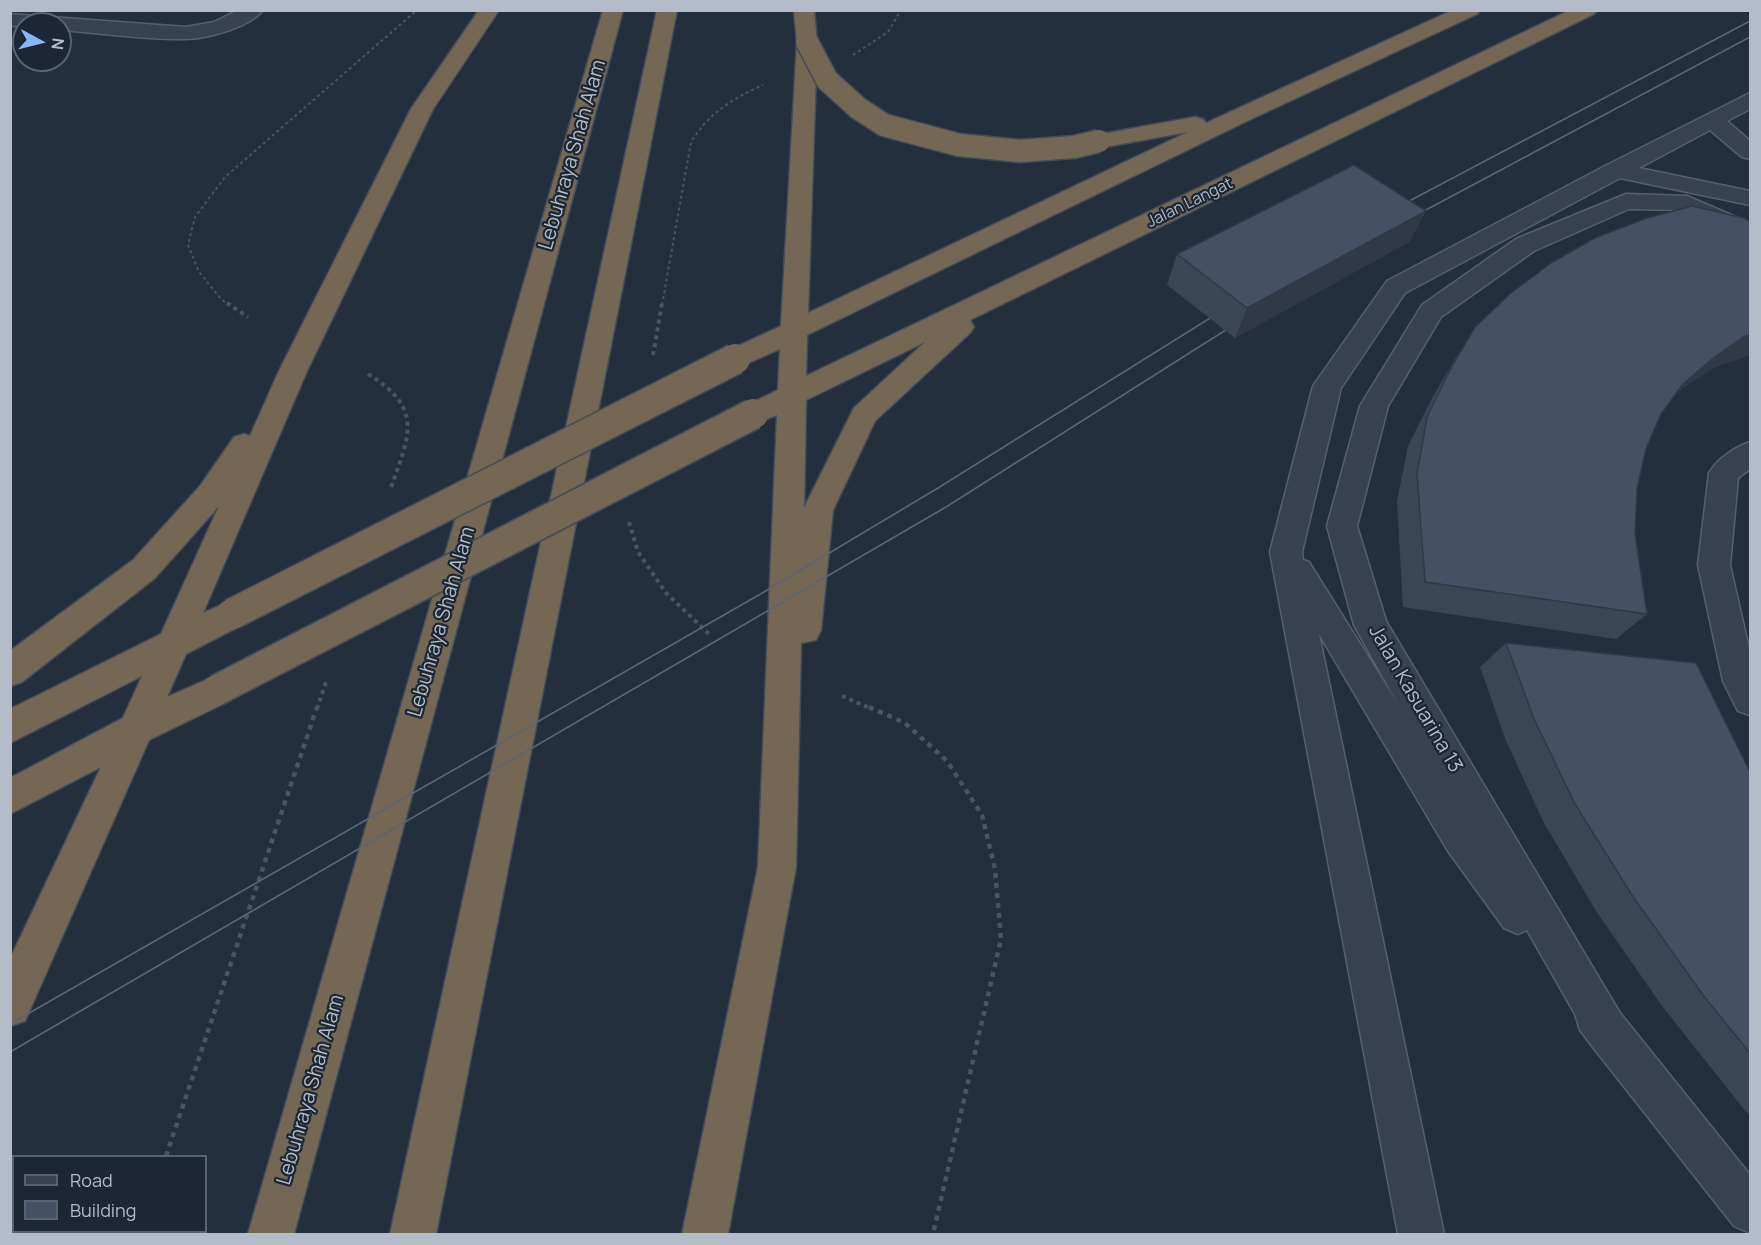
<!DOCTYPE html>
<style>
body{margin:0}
#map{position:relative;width:1761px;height:1245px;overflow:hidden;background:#242f3e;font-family:Manrope,sans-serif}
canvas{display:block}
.frame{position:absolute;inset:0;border:12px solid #b4bcc9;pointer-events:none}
.legend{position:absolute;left:12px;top:1155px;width:195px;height:78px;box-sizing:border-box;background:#1d2633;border:2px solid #59626f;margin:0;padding:8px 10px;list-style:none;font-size:18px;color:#b4bcc9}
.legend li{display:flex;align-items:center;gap:12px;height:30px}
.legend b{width:30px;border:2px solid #59626f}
.north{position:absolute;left:12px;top:12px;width:60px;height:60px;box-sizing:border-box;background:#1d2633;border:2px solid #59626f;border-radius:50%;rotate:97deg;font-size:16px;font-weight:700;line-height:24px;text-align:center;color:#b4bcc9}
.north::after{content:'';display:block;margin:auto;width:21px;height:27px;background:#8ab4f8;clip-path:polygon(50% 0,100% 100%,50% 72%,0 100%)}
</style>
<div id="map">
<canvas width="1761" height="1245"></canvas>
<div class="frame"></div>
<ul class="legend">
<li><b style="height:8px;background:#38414e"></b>Road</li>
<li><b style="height:16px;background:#455162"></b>Building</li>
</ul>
<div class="north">N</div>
</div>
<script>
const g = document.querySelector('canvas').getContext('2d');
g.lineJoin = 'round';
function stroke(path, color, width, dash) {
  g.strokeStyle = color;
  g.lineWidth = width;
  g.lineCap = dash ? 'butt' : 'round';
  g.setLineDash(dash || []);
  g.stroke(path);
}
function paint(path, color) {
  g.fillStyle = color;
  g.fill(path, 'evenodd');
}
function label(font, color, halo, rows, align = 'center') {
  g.font = font + ' Manrope,sans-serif';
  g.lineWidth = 4.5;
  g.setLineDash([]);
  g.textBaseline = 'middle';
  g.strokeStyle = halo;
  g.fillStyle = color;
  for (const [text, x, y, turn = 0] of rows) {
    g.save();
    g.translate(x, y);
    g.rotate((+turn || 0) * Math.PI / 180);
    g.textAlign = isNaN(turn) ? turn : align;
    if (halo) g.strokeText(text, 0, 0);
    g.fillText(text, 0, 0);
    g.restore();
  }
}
const pathFar2 = new Path2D(`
 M853 55 888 32 901 10
 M230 305 222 300 199 272 188 245 195 217 225 177 417 10
 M662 305 691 142C709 113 732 99 763 85`);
const pathFar1 = new Path2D(`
 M227 303 248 317
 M653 355 662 303
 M368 374C425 409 409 436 390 490
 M629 522 638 552 666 593 710 635
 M842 696 872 709
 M317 709 327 679`);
const path = new Path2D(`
 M869 707 905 723 947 761 982 815 995 869 1001 939 933 1234
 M166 1156 317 707`);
const minor = new Path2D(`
 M238 10H263C251 27 206 39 186 39 144 40 101 33 60 30V24L10 26V14L186 27 214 22Z
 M1750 93V109L1727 121 1750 141V159L1742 157 1710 130 1639 168 1750 191V205L1620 178 1405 293 1341 388 1302 552 1303 560 1309 562 1399 706 1354 625 1327 526 1360 406 1422 305 1516 239 1626 194 1687 196 1750 223V240L1683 210 1629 209 1534 251 1441 317 1388 406 1357 526 1386 621 1620 1013 1750 1175V1233L1734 1226 1592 1046 1580 1030 1575 1014 1527 930 1518 934 1504 928 1448 851 1319 634 1444 1234H1398L1270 552 1313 386 1387 281 1607 165Z
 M1750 442V469L1738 478 1730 565 1750 653V715L1738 711 1723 681 1698 565 1709 473C1717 459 1735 447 1750 442Z`);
const highway = new Path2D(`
 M479 10H499L433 109 307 371 203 613 232 600 244 604 248 614 244 624 186 654 167 697 217 675 229 679 234 690 229 701 149 740 25 1021 10 1026V959L101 767 10 814V778L123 718 142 676 10 743V709L161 634 219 506 155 578 22 682 10 686V651L133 560 200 486 234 437 244 434 250 436 279 371 411 109Z
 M603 10H623L294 1234H248Z
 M657 10H677L436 1234H390Z
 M794 10H814L817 42 808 313 1188 132 1099 148 1091 146 1088 141 1091 136 1195 117 1203 119 1206 123 1453 10H1480L1477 14 1247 121 807 335 806 376 1570 10H1597L1594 14 970 320 974 327 970 333 875 421 833 510 821 630 816 640 801 643 796 867 728 1234H682L758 867 777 415 753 424 743 421 739 414 743 407 778 390 780 349 735 369 725 366 721 359 725 352 781 326 797 42ZM925 342 854 408 804 508 806 400Z`);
const tram = new Path2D(`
 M1396 208 1750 21
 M1409 219 1750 37
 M10 1024 764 592 938 488 1223 310
 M10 1052 946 507 1240 321`);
const highwayBridgeFar1 = new Path2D(`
 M807 42 827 80 858 108 884 125 959 145 1020 151 1074 147 1099 141`);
const highwayBridge = new Path2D(`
 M232 614 735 359
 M217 690 753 414`);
const wall = new Path2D(`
 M1426 211 1409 242 1235 338 1167 285 1177 254Z
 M1750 222V355L1715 367 1683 388 1672 398 1661 414 1646 449 1637 489 1635 534 1647 614 1616 639 1403 607 1397 501 1408 446 1431 400 1456 357 1475 327Z
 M1506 643 1750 772V1116L1743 1108 1662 1006 1596 911 1544 823 1506 741 1480 667Z`);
const shadedWall = new Path2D(`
 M1426 211 1409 242 1235 338 1247 308Z
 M1750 335V355L1715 367 1683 388 1655 413 1683 384 1712 359 1743 337Z`);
const building = new Path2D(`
 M1354 165 1426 211 1247 308 1177 254Z
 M1692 206 1744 218 1750 222V335L1743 337 1712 359 1683 384 1661 414 1646 449 1637 489 1635 534 1647 614 1425 582 1417 474 1427 417 1450 370 1475 327 1511 293 1551 263 1595 238 1644 219Z
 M1506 643 1696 663 1750 772V1053L1703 995 1632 895 1575 804 1534 719Z`);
const farStreetnames = [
 ["Jalan Langat",1190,203,-26]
];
const streetNames = [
 ["Lebuhraya Shah Alam",573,155,-74],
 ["Lebuhraya Shah Alam",442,622,-74],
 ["Jalan Kasuarina 13",1415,699,60],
 ["Lebuhraya Shah Alam",311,1090,-74]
];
stroke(minor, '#565f6c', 3);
stroke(highway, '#434c59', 3);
stroke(pathFar2, '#44595c', 2, [3, 3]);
stroke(pathFar1, '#44595c', 4, [4, 4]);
stroke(path, '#44595c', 4.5, [5, 5]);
paint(minor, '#38414e');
paint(highway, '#746855');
stroke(tram, '#5a6575', 1.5);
stroke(highwayBridgeFar1, '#434c59', 25, []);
stroke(highwayBridge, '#434c59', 33, []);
stroke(highwayBridgeFar1, '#746855', 22);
stroke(highwayBridge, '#746855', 30);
paint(wall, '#3b4654');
paint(shadedWall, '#303945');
paint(building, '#455162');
stroke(building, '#303945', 1.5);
label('16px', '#b4bcc9', '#1d2633', farStreetnames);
label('20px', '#b4bcc9', '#1d2633', streetNames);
</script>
